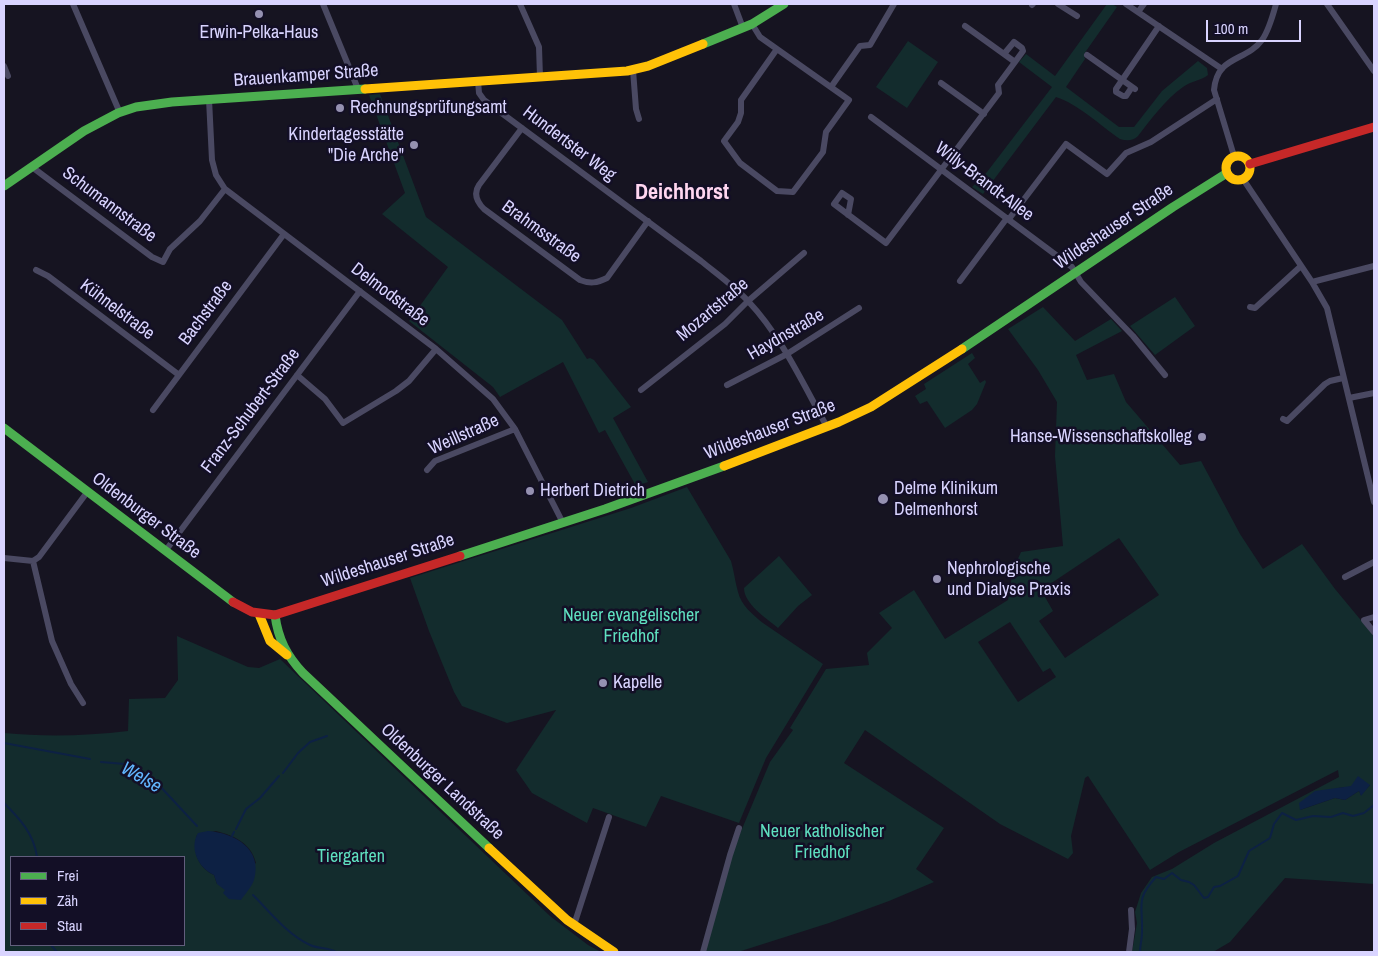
<!DOCTYPE html>
<meta charset="utf-8">
<style>
body{margin:0}
#map{position:relative;width:1378px;height:956px;overflow:hidden;background:#161421;font-family:"Archivo Narrow",sans-serif}
canvas{display:block}
.frame{position:absolute;inset:0;border:5px solid #d9d4ff;pointer-events:none}
.legend{position:absolute;left:10px;top:856px;width:175px;height:90px;box-sizing:border-box;background:#130f26;border:1px solid #625e7d;margin:0;padding:6px 9px;list-style:none;font-size:15px;color:#d9d4ff}
.legend li{display:flex;align-items:center;gap:10px;height:25px}
.legend b{width:25px;border:1px solid #625e7d}
.scale{position:absolute;left:1206px;top:20px;width:95px;height:22px;box-sizing:border-box;border:2px solid #d9d4ff;border-top:0;padding-left:6px;font-size:15px;line-height:18px;white-space:nowrap;color:#d9d4ff;-webkit-text-stroke:4px #130f26;paint-order:stroke}
</style>
<div id="map">
<canvas width="1378" height="956"></canvas>
<div class="frame"></div>
<ul class="legend">
<li><b style="height:6px;background:#4caf50"></b>Frei</li>
<li><b style="height:6px;background:#ffc107"></b>Zäh</li>
<li><b style="height:6px;background:#c62828"></b>Stau</li>
</ul>
<div class="scale">100 m</div>
</div>
<script>
const g = document.querySelector('canvas').getContext('2d');
g.lineJoin = 'round';
function paint(path, color) {
  g.fillStyle = color;
  g.fill(path, 'evenodd');
}
function stroke(path, color, width, dash) {
  g.strokeStyle = color;
  g.lineWidth = width;
  g.lineCap = dash ? 'butt' : 'round';
  g.setLineDash(dash || []);
  g.stroke(path);
}
function label(font, color, halo, rows, align = 'center') {
  g.font = font + ' "Archivo Narrow",sans-serif';
  g.lineWidth = 5;
  g.setLineDash([]);
  g.textBaseline = 'middle';
  g.strokeStyle = halo;
  g.fillStyle = color;
  for (const [text, x, y, turn = 0] of rows) {
    g.save();
    g.translate(x, y);
    g.rotate((+turn || 0) * Math.PI / 180);
    g.textAlign = isNaN(turn) ? turn : align;
    if (halo) g.strokeText(text, 0, 0);
    g.fillText(text, 0, 0);
    g.restore();
  }
}
const green = new Path2D(`
 M1107 4H1112L1117 7 1084 54 1085 59 1066 87 1119 127H1134L1162 91 1198 61 1207 68 1208 75C1202 80 1191 81 1183 87 1165 100 1152 118 1138 136 1133 141 1127 141 1120 139 1101 126 1078 104 1056 97L983 194 972 187 987 172 1052 87 1019 62 1026 54 1055 76Z
 M908 41 938 62 907 108 876 87Z
 M380 94 426 217 562 320 587 359 590 358 594 360 631 407 613 418 648 482 636 486 605 430 599 433 563 362 500 397 493 387 409 321 448 267 382 214 405 193 369 95Z
 M1175 297 1195 326 1155 355 1130 326Z
 M1043 307 1075 341 1111 319 1122 331 1076 355 1087 380 1114 374 1126 402 1180 465 1201 461 1240 534 1263 569 1302 544 1335 589 1374 636V884L1285 878 1230 942 1213 952H1132L1137 923 1135 912 1141 893 1152 877 1172 869 1214 843 1339 777 1338 770 1179 852 1150 870 1088 776 1085 778 1071 836 1073 853 1068 859 1000 824 865 730 844 763 944 828 916 869 934 882 889 901 829 923 738 952H704L729 860 770 762 793 730 790 728 826 669 869 665 867 653 892 628 879 613 914 590 945 639 1008 600 1013 570 1021 552 1063 546 1055 456 1057 402 1038 370 1008 329ZM1119 538 1159 595 1065 658 1039 621 1053 611 1041 590ZM1010 622 1043 672 1050 668 1056 677 1018 702 978 642ZM1370 785 1361 795 1359 791 1345 800 1335 798 1300 810 1338 788Z
 M972 353 975 358 968 364 980 383 985 380 986 382 977 404 972 410 945 428 927 401 920 404 915 396 926 389 924 384Z
 M687 487 731 561C734 571 735 582 738 592 741 605 753 615 763 623L823 664 766 758 739 823 661 796 646 827 593 808 587 823 532 793 516 770 556 710 507 723 462 706 454 692 429 631 410 578 631 508Z
 M779 556 812 595 798 606 778 628C766 618 744 604 744 588Z
 M177 636 248 667 259 668 280 659 550 916 588 945 601 952H4V733C45 737 86 736 128 731L129 699 165 698 178 680ZM216 831C235 836 251 843 256 863L217 884 214 875C198 868 192 851 197 835ZM11 857H184V945H11Z`);
const water = new Path2D(`
 M1358 776 1370 785 1361 796 1359 791 1345 800 1335 798 1300 810 1299 803 1315 791 1351 786Z
 M208 831C235 833 263 849 254 880 251 888 245 894 241 900L229 899 223 893 225 890 217 884 214 875C198 868 189 848 198 833Z`);
const stream = new Path2D(`
 M4 743 90 759
 M101 762 125 764 157 783 197 826
 M283 773 298 753 310 742 327 736
 M4 803C20 819 34 834 37 857
 M236 829 246 809 260 798 279 776
 M232 836 234 832
 M253 895C270 912 287 934 310 945 318 949 328 947 336 952
 M51 945 57 952
 M1140 952C1140 946 1142 939 1142 932 1143 905 1135 900 1156 877L1164 879 1172 873 1181 880 1189 882 1194 885 1204 898 1208 897 1214 887 1220 886 1238 876 1249 851 1270 838 1274 824 1282 813 1296 820 1313 816 1331 817 1343 813 1353 816 1364 813 1374 805`);
const street = new Path2D(`
 M73 4 120 113
 M323 4 358 89
 M520 4 539 47 540 77
 M734 4 743 28
 M1058 4 1077 16
 M1126 4 1222 69
 M1327 4 1374 71
 M1032 5 1033 4
 M1138 12 1144 4
 M752 24 760 37 849 100 826 132 823 152 793 192 777 191 740 163 724 141 738 122 741 113V100L777 49
 M1004 54 1014 42 1022 48 1023 51 1015 62
 M1087 55 1135 89
 M4 66 8 76
 M633 70 636 109 639 119
 M478 81 479 93 484 100 701 261C717 274 734 286 748 301 782 337 803 384 827 427
 M941 83 984 114
 M831 87 860 46 870 45 894 4
 M1132 87 1126 96H1123L1116 92V89L1159 26
 M209 99 212 160 216 175 225 189 436 349 493 399 515 429 563 523
 M871 117 1072 267 1081 282 1133 336 1165 375
 M522 128 479 185C473 194 477 202 484 209L580 280C590 284 597 283 607 278L648 221
 M1234 156 1214 90C1217 55 1246 62 1262 40 1269 30 1273 15 1276 4
 M32 167 152 257 163 262 170 249 200 221 225 189
 M1243 179 1312 282 1327 308 1374 502
 M848 215 851 199 842 193 834 204 886 243 999 93 998 85 1015 62 965 26
 M1009 219 1066 144 1107 174 1126 153 1151 142 1217 99
 M36 270 48 276 179 375
 M960 281 1007 218
 M1312 282 1374 266
 M1250 307 1255 308 1301 266
 M297 375 325 399 343 423 396 391 409 381 436 349
 M727 385 787 354 859 308
 M641 390 725 324 748 301 804 253
 M1349 398 1374 393
 M153 410 284 234
 M1283 419 1287 421 1325 384 1330 381 1343 378
 M427 470 435 461 515 429
 M166 550 360 291
 M4 558 33 561 39 557 88 491
 M33 561 52 641 71 684 83 703
 M1345 577 1374 562
 M1374 617 1364 620 1374 632
 M574 925 609 817
 M703 952 730 855 739 828
 M1129 952 1132 929 1131 910`);
const fast = new Path2D(`
 M703 44 752 24 784 4
 M4 186 84 131 118 113 136 107 172 102 365 89
 M962 349 1173 207 1227 173
 M4 428 233 602
 M460 556 605 509 724 466
 M275 615C278 639 287 656 303 673L489 848`);
const slow = new Path2D(`
 M365 89 627 71 648 66 703 44
 M1226 168a12 12 0 1 1 24 0a12 12 0 1 1-24 0Z
 M724 466 839 422 871 407 962 349
 M259 614 270 641 287 655
 M489 848 567 920 614 952`);
const jam = new Path2D(`
 M1250 164 1374 127
 M233 602 252 612 275 615 460 556`);
const markers = [
 [259,14,5,"#9591b1"],
 [340,108,5,"#9591b1"],
 [414,145,5,"#9591b1"],
 [1202,437,5,"#9591b1"],
 [530,491,5,"#9591b1"],
 [883,499,6,"#9591b1"],
 [937,579,5,"#9591b1"],
 [603,683,5,"#9591b1"]
];
const poiNames = [
 ["Erwin-Pelka-Haus",259,33,"center"],
 ["Rechnungsprüfungsamt",350,108],
 ["Kindertagesstätte",404,135,"right"],
 ["\"Die Arche\"",404,156,"right"],
 ["Hanse-Wissenschaftskolleg",1192,437,"right"],
 ["Delme Klinikum",894,489],
 ["Delmenhorst",894,510],
 ["Herbert Dietrich",540,491],
 ["Nephrologische",947,569],
 ["und Dialyse Praxis",947,590],
 ["Kapelle",613,683]
];
const streetNames = [
 ["Brauenkamper Straße",306,76,-4],
 ["Hundertster Weg",569,144,37],
 ["Willy-Brandt-Allee",984,182,37],
 ["Schumannstraße",109,205,37],
 ["Wildeshauser Straße",1114,227,-34],
 ["Brahmsstraße",541,232,36],
 ["Delmodstraße",390,295,37],
 ["Kühnelstraße",117,310,37],
 ["Mozartstraße",713,310,-40],
 ["Bachstraße",206,313,-53],
 ["Haydnstraße",786,335,-30],
 ["Franz-Schubert-Straße",251,411,-53],
 ["Wildeshauser Straße",770,430,-21],
 ["Weillstraße",464,435,-24],
 ["Oldenburger Straße",146,516,37],
 ["Wildeshauser Straße",388,561,-18],
 ["Oldenburger Landstraße",442,782,43]
];
const parkNames = [
 ["Neuer evangelischer",631,616],
 ["Friedhof",631,637],
 ["Neuer katholischer",822,832],
 ["Friedhof",822,853],
 ["Tiergarten",351,857]
];
const waterNames = [
 ["Welse",141,778,30]
];
const districtNames = [
 ["Deichhorst",682,193]
];
paint(green, '#132c2d');
paint(water, '#0d2144');
stroke(stream, '#0d2144', 2);
stroke(street, '#4a4962', 6);
stroke(fast, '#4caf50', 9);
stroke(slow, '#ffc107', 9);
stroke(jam, '#c62828', 9);
for (const [x, y, r, color] of markers) {
  const dot = new Path2D();
  dot.arc(x, y, r, 0, 2 * Math.PI);
  g.fillStyle = color;
  g.fill(dot);
  stroke(dot, '#130f26', 2);
}
label('18px', '#d9d4ff', '#130f26', poiNames, 'left');
label('18px', '#d9d4ff', '#130f26', streetNames);
label('18px', '#5fe0c0', '#130f26', parkNames);
label('italic 19px', '#62b6ff', '#130f26', waterNames);
label('bold 22px', '#ffd6f0', '#130f26', districtNames);
</script>
